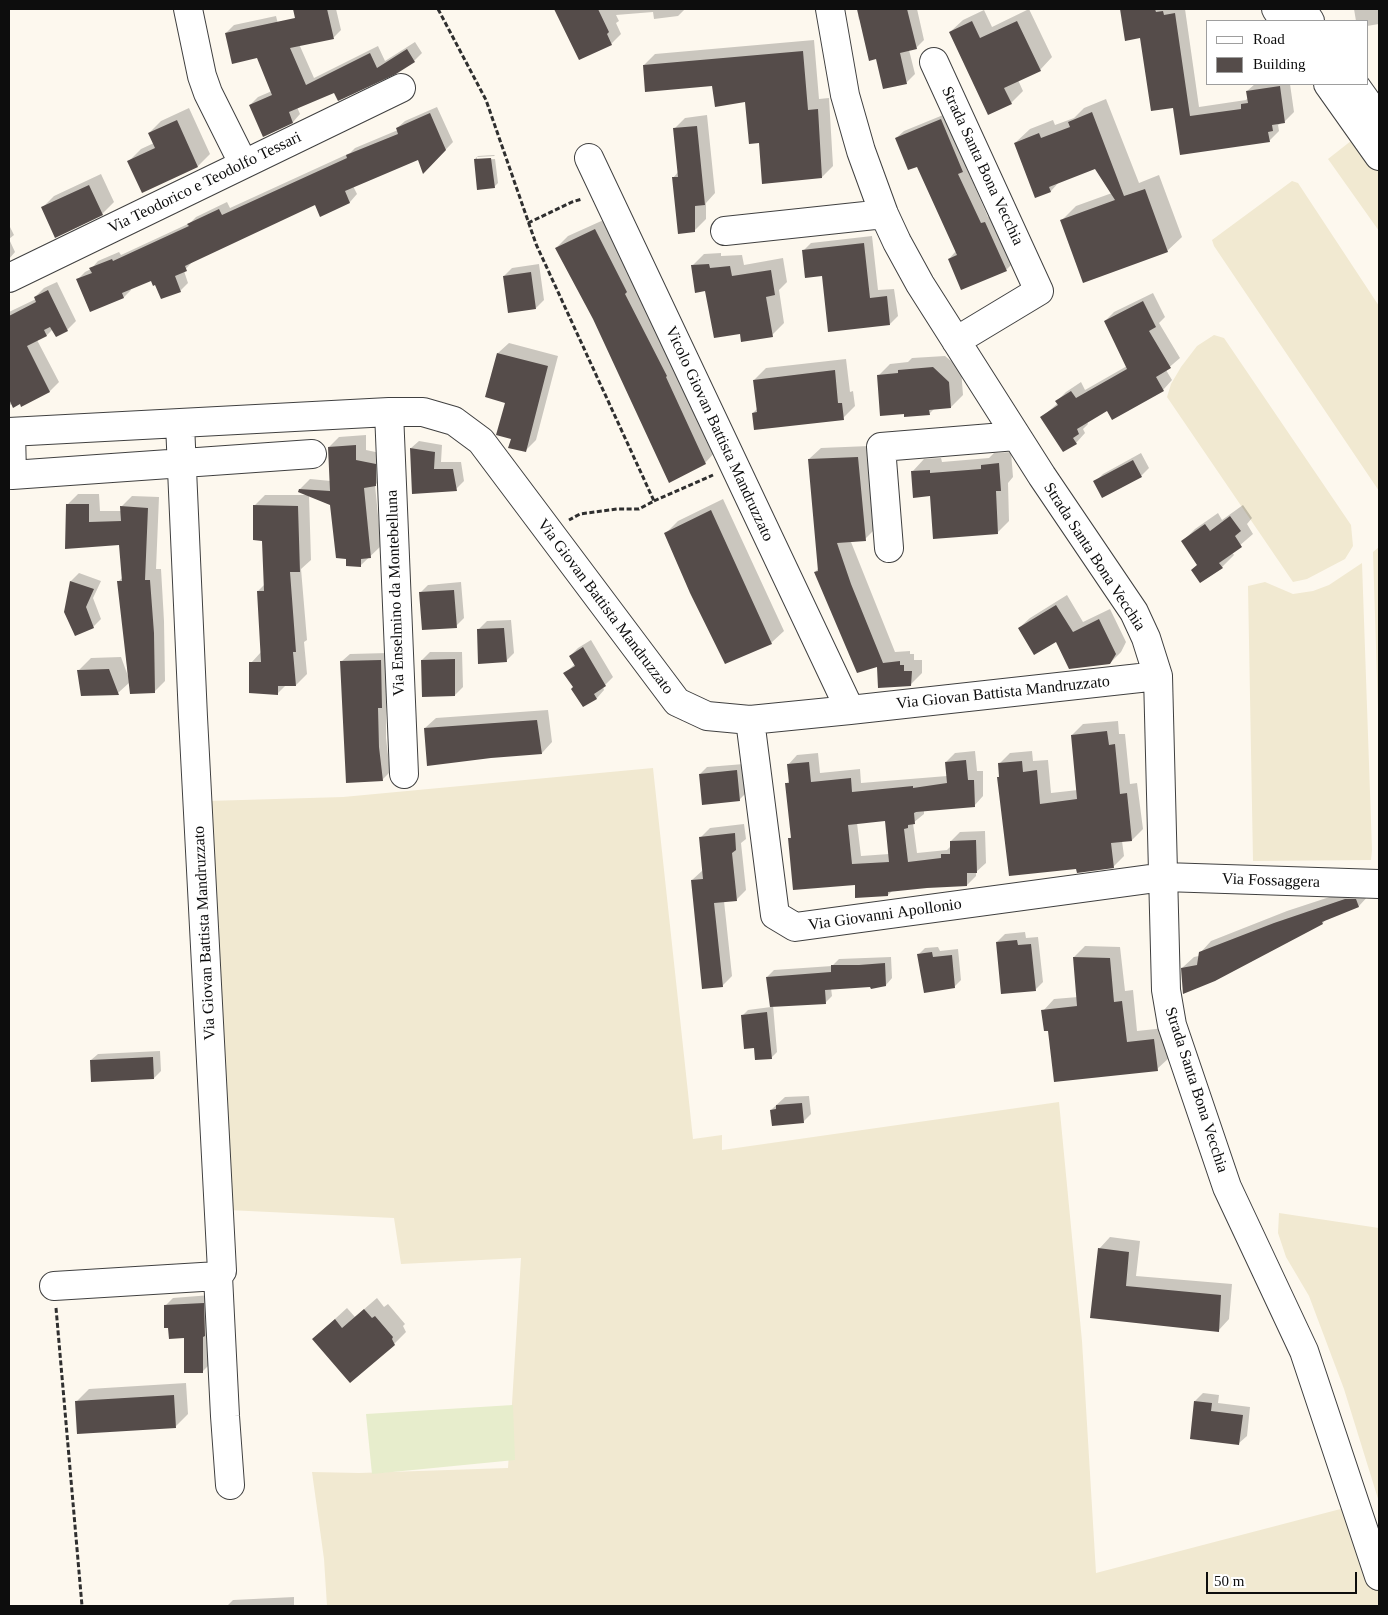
<!DOCTYPE html>
<style>
body{margin:0}
#map{position:relative;width:1388px;height:1615px;overflow:hidden;background:#fdf8ee;font-family:"Times New Roman",serif}
canvas{display:block}
.frame{position:absolute;inset:0;border:10px solid #0d0d0d;pointer-events:none}
.legend{position:absolute;left:1206px;top:20px;width:162px;height:65px;box-sizing:border-box;background:#fff;border:1px solid #9e9e9e;margin:0;padding:6px 9px;list-style:none;font-size:15px;color:#0d0d0d}
.legend li{display:flex;align-items:center;gap:10px;height:25px}
.legend b{width:25px;border:1px solid #9e9e9e}
.scale{position:absolute;left:1206px;top:1572px;width:151px;height:22px;box-sizing:border-box;border:2px solid #0d0d0d;border-top:0;padding-left:6px;font-size:15px;line-height:18px;white-space:nowrap;color:#0d0d0d;-webkit-text-stroke:4px #fff;paint-order:stroke}
</style>
<div id="map">
<canvas width="1388" height="1615"></canvas>
<div class="frame"></div>
<ul class="legend">
<li><b style="height:6px;background:#fff"></b>Road</li>
<li><b style="height:14px;background:#554c4a"></b>Building</li>
</ul>
<div class="scale">50 m</div>
</div>
<script>
const g = document.querySelector('canvas').getContext('2d');
g.lineJoin = 'round';
function paint(path, color) {
  g.fillStyle = color;
  g.fill(path, 'evenodd');
}
function stroke(path, color, width, dash) {
  g.strokeStyle = color;
  g.lineWidth = width;
  g.lineCap = dash ? 'butt' : 'round';
  g.setLineDash(dash || []);
  g.stroke(path);
}
function label(font, color, halo, rows, align = 'center') {
  g.font = font + ' "Times New Roman",serif';
  g.lineWidth = 5;
  g.setLineDash([]);
  g.textBaseline = 'middle';
  g.strokeStyle = halo;
  g.fillStyle = color;
  for (const [text, x, y, turn = 0] of rows) {
    g.save();
    g.translate(x, y);
    g.rotate((+turn || 0) * Math.PI / 180);
    g.textAlign = isNaN(turn) ? turn : align;
    if (halo) g.strokeText(text, 0, 0);
    g.fillText(text, 0, 0);
    g.restore();
  }
}
const farmland = new Path2D(`
 M1356 137 1379 170V231L1328 159Z
 M1292 181 1298 183 1379 306V491L1214 246 1212 240Z
 M1214 335 1224 338 1351 525 1353 546 1345 559 1307 579 1293 582 1167 397 1171 384 1181 367 1197 346Z
 M1379 547V742L1373 552Z
 M1362 563 1372 850 1371 860 1253 861 1248 586 1265 582 1293 594 1313 591 1329 585Z
 M653 768 693 1139 722 1135V1150L1059 1102 1082 1341 1096 1573 1352 1506 1379 1587V1606H327L324 1559 312 1472 359 1473 508 1468 521 1258 401 1264 394 1218 228 1210 208 801 343 797Z
 M1279 1213 1379 1228V1502L1344 1389 1309 1296 1286 1257 1278 1233Z`);
const pitch = new Path2D(`
 M513 1405 515 1460 372 1474 366 1414Z`);
const shadow = new Path2D(`
 M297 9H336L341 30 334 37 299 44 314 78 378 46 385 61 415 42 422 53 414 61 297 107 300 114 293 122 264 136 250 105 258 97 272 91 258 57 226 33 234 25 276 16 278 24 298 21Z
 M556 9H685L678 16 654 19 653 12 616 15 619 21 616 23 621 34 611 44 580 59Z
 M857 9H917L924 40 916 48 909 50 915 74 907 82 884 88 877 58 860 19 859 20Z
 M1029 9 1052 57 1040 70 1018 80 1023 91 1011 103 950 32 963 20 984 10 992 27Z
 M1121 9H1185L1199 107 1246 100 1248 98 1247 91 1255 84H1290L1294 112 1285 121 1278 125 1279 131 1269 141 1181 154 1174 106 1141 37 1126 39Z
 M1354 9H1379V24L1367 26V21H1356Z
 M814 40 819 99 829 98 833 166 822 177 760 142 746 100 713 85 644 65 655 54Z
 M1106 99 1139 183 1159 175 1182 237 1167 251 1061 221 1076 206 1112 193 1095 167 1060 181 1051 191 1036 197 1015 143 1030 129 1053 120 1055 125 1074 118 1084 108Z
 M437 107 453 142 424 172 419 158 353 186 357 194 350 202 321 215 315 204 193 261 184 271 188 283 180 291 156 284 151 279 130 288 131 290 124 297 91 311 78 279 85 272 91 269 98 261 119 252 121 255 190 223 196 217 227 202 230 208 350 153 355 148 398 130 397 128 405 121Z
 M189 108 210 154 198 166 129 161 141 149 154 143 149 133 161 121Z
 M948 113 970 163 966 167 988 217 993 215 1014 262 1007 269 962 289 949 259 956 251 917 165 896 138 904 131Z
 M707 115 715 193 706 203V219L695 230 673 178 678 172 674 129 685 118Z
 M494 155 495 156 477 157V160L495 159 498 183 494 187 475 159 478 156Z
 M101 174 114 202 102 214 42 208 54 196Z
 M608 218 717 450 705 463 594 319 556 248 568 236Z
 M9 225 14 235 9 239 15 252 9 259Z
 M872 236 878 290 894 289 898 316 890 324 823 274 803 251 811 243Z
 M721 253V256L742 255 744 265 783 258 787 282 779 290 784 323 772 335 741 333 692 266 704 254Z
 M539 264 544 300 536 308 504 276 512 268Z
 M57 282 76 321 67 330 53 329 47 335 37 340 59 382 50 391 22 405 20 402 9 405V312L36 299 35 297 44 288Z
 M1153 293 1165 317 1159 323 1180 358 1166 370 1172 380 1163 390 1107 409 1087 422 1088 424 1083 429 1085 433 1076 443 1042 417 1058 403 1057 401 1066 392 1081 382 1085 390 1127 366 1105 321 1114 312Z
 M509 343 558 356 536 440 525 451 512 439 506 402 487 396 498 353Z
 M945 356 961 369 963 395 951 407 934 409 929 414 905 413 878 376 890 364 908 362 912 358Z
 M846 359 850 392 853 391 855 406 843 418 753 413 757 409 754 380 766 368Z
 M366 435V450L385 454 386 475 375 485 381 546 361 565 347 558 331 505 309 496 311 560 301 569 307 640 304 642 307 674 296 685H286L277 694 251 663 262 651 258 591 265 584 264 540 254 506 265 495H308L300 489 310 479 331 481 329 447 339 437Z
 M419 441 442 445 441 462H461L464 481 456 489 411 448Z
 M869 446 876 528 865 539 851 542 895 652 910 651V654H914V660H922V673L911 684 879 665 815 572 819 568 809 459 821 448Z
 M1011 452 1013 477 1008 483 1009 521 997 533 931 495 912 472 924 459 941 458 942 462 989 458 994 453Z
 M1141 453 1149 468 1141 476 1095 482 1103 474Z
 M78 494H99L100 511H121V507L132 496 159 497 156 569H161L164 621 165 681 154 692 130 682 118 693 82 694 79 670 91 658 121 657 128 676 119 581 123 577 120 543 66 548 67 505Z
 M723 499 784 631 771 643 666 533 678 521Z
 M1243 505 1252 518 1247 524 1253 534 1232 552 1234 555 1222 567 1198 564 1183 541 1195 529 1218 513 1222 520Z
 M79 573 101 581 93 598 101 619 93 627 66 612 71 581Z
 M461 582 464 618 456 626 420 593 428 585Z
 M1067 595 1083 622 1110 609 1126 642 1121 652 1110 663 1056 640 1019 628 1030 618Z
 M511 620 514 653 506 661 479 629 487 621Z
 M591 640 613 677 603 687 604 690 597 698 583 706 574 687 565 673 575 664 570 656 578 648Z
 M430 652H462L463 687 455 695 422 660Z
 M388 653 390 699 386 702V738L390 772 382 780 342 661 350 654Z
 M548 710 552 742 542 753 491 756 425 728 436 718Z
 M1118 721 1119 734H1125L1130 784 1137 783 1143 829 1132 840 1122 841 1124 856 1113 867H1077L1000 776 999 764 1010 753 1032 751 1033 761 1048 760 1051 793 1078 790 1072 735 1083 724Z
 M975 751 977 771H983V796L974 806 924 810V814L913 823 917 853 947 850 951 846V841L960 832 985 831 986 863 976 872V876L967 885 927 887 892 891 888 895 856 884 789 839 792 836 786 784 790 780 788 765 797 755 818 753 820 773 860 769 861 783 947 776 946 762 955 753ZM886 820 889 854 861 856 857 823Z
 M744 764 746 793 739 800 700 774 707 767Z
 M744 824 746 839 741 843 746 890 736 900 724 901 732 976 722 986 692 880 703 870 700 838 710 828Z
 M1357 888 1370 894 1359 906 1326 919 1323 923 1215 980 1182 968 1194 957 1199 956 1200 953 1211 941 1287 911Z
 M1025 932 1026 938 1038 937 1043 982 1035 990 997 942 1005 934Z
 M1085 946 1120 947 1125 991 1133 990 1137 1031 1165 1028 1169 1058 1157 1069 1050 1029 1043 1011 1054 999 1078 997 1074 957Z
 M938 947 940 951 958 949 961 980 954 987 918 955 925 948Z
 M891 957 892 978 886 985 831 988 832 996 825 1003 773 1005 777 1052 771 1058 755 1047 742 1016 748 1010 771 1007 767 977 774 970 832 966 839 959Z
 M160 1051 161 1071 154 1078 91 1060 98 1054Z
 M809 1096 811 1114 803 1122 771 1110 785 1097Z
 M1110 1237 1140 1241 1136 1276 1232 1284 1229 1319 1218 1331 1091 1317 1099 1249Z
 M211 1295 210 1364 202 1372 185 1337 165 1306 173 1298Z
 M377 1298 384 1307 388 1304 405 1324 403 1326 406 1332 394 1344 313 1339 347 1308 355 1317Z
 M186 1383 188 1414 176 1426 77 1401 89 1389Z
 M1203 1393 1219 1395 1218 1403 1250 1407 1247 1436 1239 1443 1195 1401Z
 M294 1597V1606H227L233 1600Z`);
const building = new Path2D(`
 M293 9H327L334 39 290 48 306 85 370 53 377 68 407 49 415 62 396 74 338 101 334 93 289 112 293 123 263 137 249 105 272 95 257 58 232 64 225 33 295 18Z
 M554 9H598L609 32 607 34 612 45 579 60Z
 M857 9H907L917 49 900 53 907 84 883 89 876 59 869 61Z
 M1120 9H1155L1156 12 1163 11 1164 15 1175 13 1190 116 1241 109V104L1248 103 1246 91 1280 86 1285 123 1272 125 1273 131 1268 132 1270 142 1180 155 1173 108 1151 111 1140 38 1125 41Z
 M972 21 980 38 1017 21 1041 71 1004 88 1012 104 988 115 949 32Z
 M803 51 808 110 818 109 822 178 762 184 759 143 749 144 745 102 715 107 712 86 645 92 643 65Z
 M1092 112 1124 196 1145 189 1168 252 1083 283 1060 220 1115 200 1095 169 1049 187 1051 192 1035 198 1014 143 1039 133 1041 138 1070 127 1068 122Z
 M430 113 446 150 423 174 418 160 345 191 350 203 320 217 315 205 185 266 187 271 175 276 181 292 161 299 155 285 153 286 151 281 122 293 124 298 90 312 76 279 92 273 89 268 112 259 113 261 189 226 187 224 219 209 222 215 347 158 346 155 398 134 396 128Z
 M941 119 963 172 958 174 981 223 985 222 1007 271 961 290 948 259 957 255 917 167 908 170 895 138Z
 M177 120 198 167 142 193 127 161 155 148 148 133Z
 M697 126 705 205 695 206V232L678 234 672 177H678L673 128Z
 M491 158 495 188 477 190 474 159Z
 M89 185 103 215 55 238 41 207Z
 M595 229 627 292 625 294 667 376 666 377 706 464 669 483 593 319 555 248Z
 M864 243 870 298 887 296 890 325 828 332 822 276 805 278 802 250Z
 M709 264 710 268 730 266 732 276 771 270 775 295 766 297 773 337 741 342 740 334 714 338 705 291 695 293 691 265Z
 M531 272 536 309 508 313 503 276Z
 M48 290 68 331 56 337 50 327 44 330 47 336 27 346 50 392 21 407 20 404 13 408 9 399V316L36 302 34 297Z
 M1143 301 1156 327 1149 331 1171 368 1156 377 1164 391 1112 420 1107 411 1077 429 1079 434 1073 438 1077 444 1063 452 1040 417 1058 405 1055 401 1071 391 1076 398 1127 369 1104 321Z
 M497 353 548 366 526 452 508 448 511 439 496 435 505 403 485 397Z
 M933 367 949 382 951 408 929 410 930 415 904 417V414L880 416 877 375 898 373V370Z
 M835 370 838 403H842L844 420 754 430 752 413 757 412 753 380Z
 M356 445V460L376 464V486L364 488 371 558 361 559V567L346 566V559L336 558 330 505 298 492 299 489 330 491 328 447Z
 M410 448 435 452 434 469H453L457 491 412 494Z
 M858 457 866 541 837 543 851 584 883 663 900 661V665H904V671H912L911 686 878 688 877 667 857 673 814 572 818 571 808 459Z
 M1133 460 1142 477 1102 498 1093 481Z
 M999 463 1001 491H996L998 534 933 539 930 496 913 498 911 471 930 470V473L981 469V465Z
 M66 504H89V522L121 521 120 506 148 508 145 580H150L154 633 155 693 130 694 117 581H122L119 545 65 549Z
 M253 505 298 506 300 572H290L296 652H293L296 686H278V695L249 693V662H261L257 591H264L262 541 253 540Z
 M711 510 772 644 725 664 690 593 664 533Z
 M1230 516 1241 531 1235 536 1242 547 1219 563 1223 568 1200 583 1191 570 1197 565 1181 541 1205 524 1210 531Z
 M70 581 94 589 86 607 94 628 75 636 64 612Z
 M454 590 457 628 422 630 419 592Z
 M1056 605 1073 632 1099 619 1116 654 1110 664 1069 669 1056 642 1034 655 1018 628Z
 M504 628 507 662 478 664 477 629Z
 M583 647 606 686 594 694 597 699 583 707 571 689 573 687 563 673 575 666 569 656Z
 M455 659V696L422 697 421 660Z
 M381 660 382 708H378L379 747 383 781 346 783 340 661Z
 M109 669 119 695 81 696 77 670Z
 M537 720 542 754 491 758 427 766 424 728Z
 M1107 731 1109 745 1115 744 1120 794 1127 793 1132 841 1111 843 1114 868 1077 873 1076 869 1009 876 997 777H999L998 763 1022 761 1023 772 1037 770 1040 804 1077 799 1071 735Z
 M966 760 968 780H974L975 807 916 812 914 813 915 824 908 825V828L904 829 908 862 941 858V854H950V841L976 840 977 873H967V886L927 888 888 892V896L855 898V885L793 890 788 838H791L785 783H789L787 764 809 762 811 782 851 778 852 792 913 786V788L947 783 945 762ZM885 821 889 862 852 864 848 825Z
 M737 770 740 801 702 805 699 774Z
 M735 833 736 850 732 853 737 901 714 903 723 987 702 989 691 880 703 879 699 837Z
 M1345 899H1356L1359 907 1322 922 1323 924 1215 981 1183 994 1181 968 1197 965 1199 952 1274 923Z
 M1017 940 1018 945 1031 944 1036 991 1001 994 996 942Z
 M932 952 933 957 952 955 955 988 924 993 917 954Z
 M1073 957 1110 958 1114 1002 1122 1001 1127 1042 1154 1039 1158 1071 1054 1082 1048 1031H1044L1041 1010 1077 1006Z
 M885 963 886 986 871 989 870 987 825 990 826 1004 770 1007 766 977 831 972V965H859Z
 M767 1012 772 1059 755 1060 754 1048 744 1049 741 1015Z
 M153 1057 154 1079 91 1082 90 1060Z
 M802 1103 804 1123 772 1126 770 1110 776 1109V1105Z
 M1098 1248 1129 1252 1126 1286 1221 1295 1219 1332 1090 1318Z
 M204 1303 205 1336 203 1337V1373H184V1338L169 1339 168 1328H164V1305Z
 M364 1309 372 1318 375 1316 393 1337 392 1339 395 1345 350 1383 312 1339 335 1319 342 1328Z
 M174 1395 176 1428 77 1434 75 1401Z
 M1194 1401 1212 1403 1211 1411 1243 1415 1239 1445 1190 1439Z`);
const path = new Path2D(`
 M438 9 486 100 536 244 654 501 639 509H617L580 514 569 520
 M528 223 572 202 582 199
 M654 501 713 475
 M56 1308 82 1606`);
const minor = new Path2D(`
 M188 9 202 76 208 93 243 163
 M830 9 845 95 861 151 884 214 897 242 920 284 1042 476 1134 612 1146 638 1158 676 1166 990 1172 1025 1227 1187 1304 1351 1379 1576
 M1276 9 1284 21
 M1302 9 1310 21
 M934 62 1039 291 956 341
 M1328 84 1379 156
 M1354 84 1379 119
 M589 158 850 710
 M725 231 884 214
 M9 278C140 215 270 151 401 88
 M389 412 404 774
 M9 432 389 412H423L454 421 481 441 677 702 707 716 750 720 850 710 1158 676
 M11 432 12 475 312 454
 M889 548 881 447 1016 436
 M750 720 775 915 795 927 1164 877 1379 884
 M218 1276 225 1416 230 1485
 M54 1286 218 1276 222 1271 193 717 180 424`);
const streetNames = [
 ["Strada Santa Bona Vecchia",982,166,65],
 ["Via Teodorico e Teodolfo Tessari",205,183,-26],
 ["Vicolo Giovan Battista Mandruzzato",719,434,65],
 ["Strada Santa Bona Vecchia",1094,557,57],
 ["Via Enselmino da Montebelluna",396,593,-92],
 ["Via Giovan Battista Mandruzzato",605,607,53],
 ["Via Giovan Battista Mandruzzato",1003,693,-6],
 ["Via Fossaggera",1271,881,2],
 ["Via Giovanni Apollonio",885,915,-8],
 ["Via Giovan Battista Mandruzzato",205,933,-93],
 ["Strada Santa Bona Vecchia",1196,1090,72]
];
paint(farmland, '#f1e9d1');
paint(pitch, '#e7edcc');
paint(shadow, '#0003');
paint(building, '#554c4a');
stroke(minor, '#404040', 30);
stroke(path, '#2f2f2f', 3, [5, 2.5]);
stroke(minor, '#fff', 28);
label('16px', '#0d0d0d', '#fff', streetNames);
</script>
